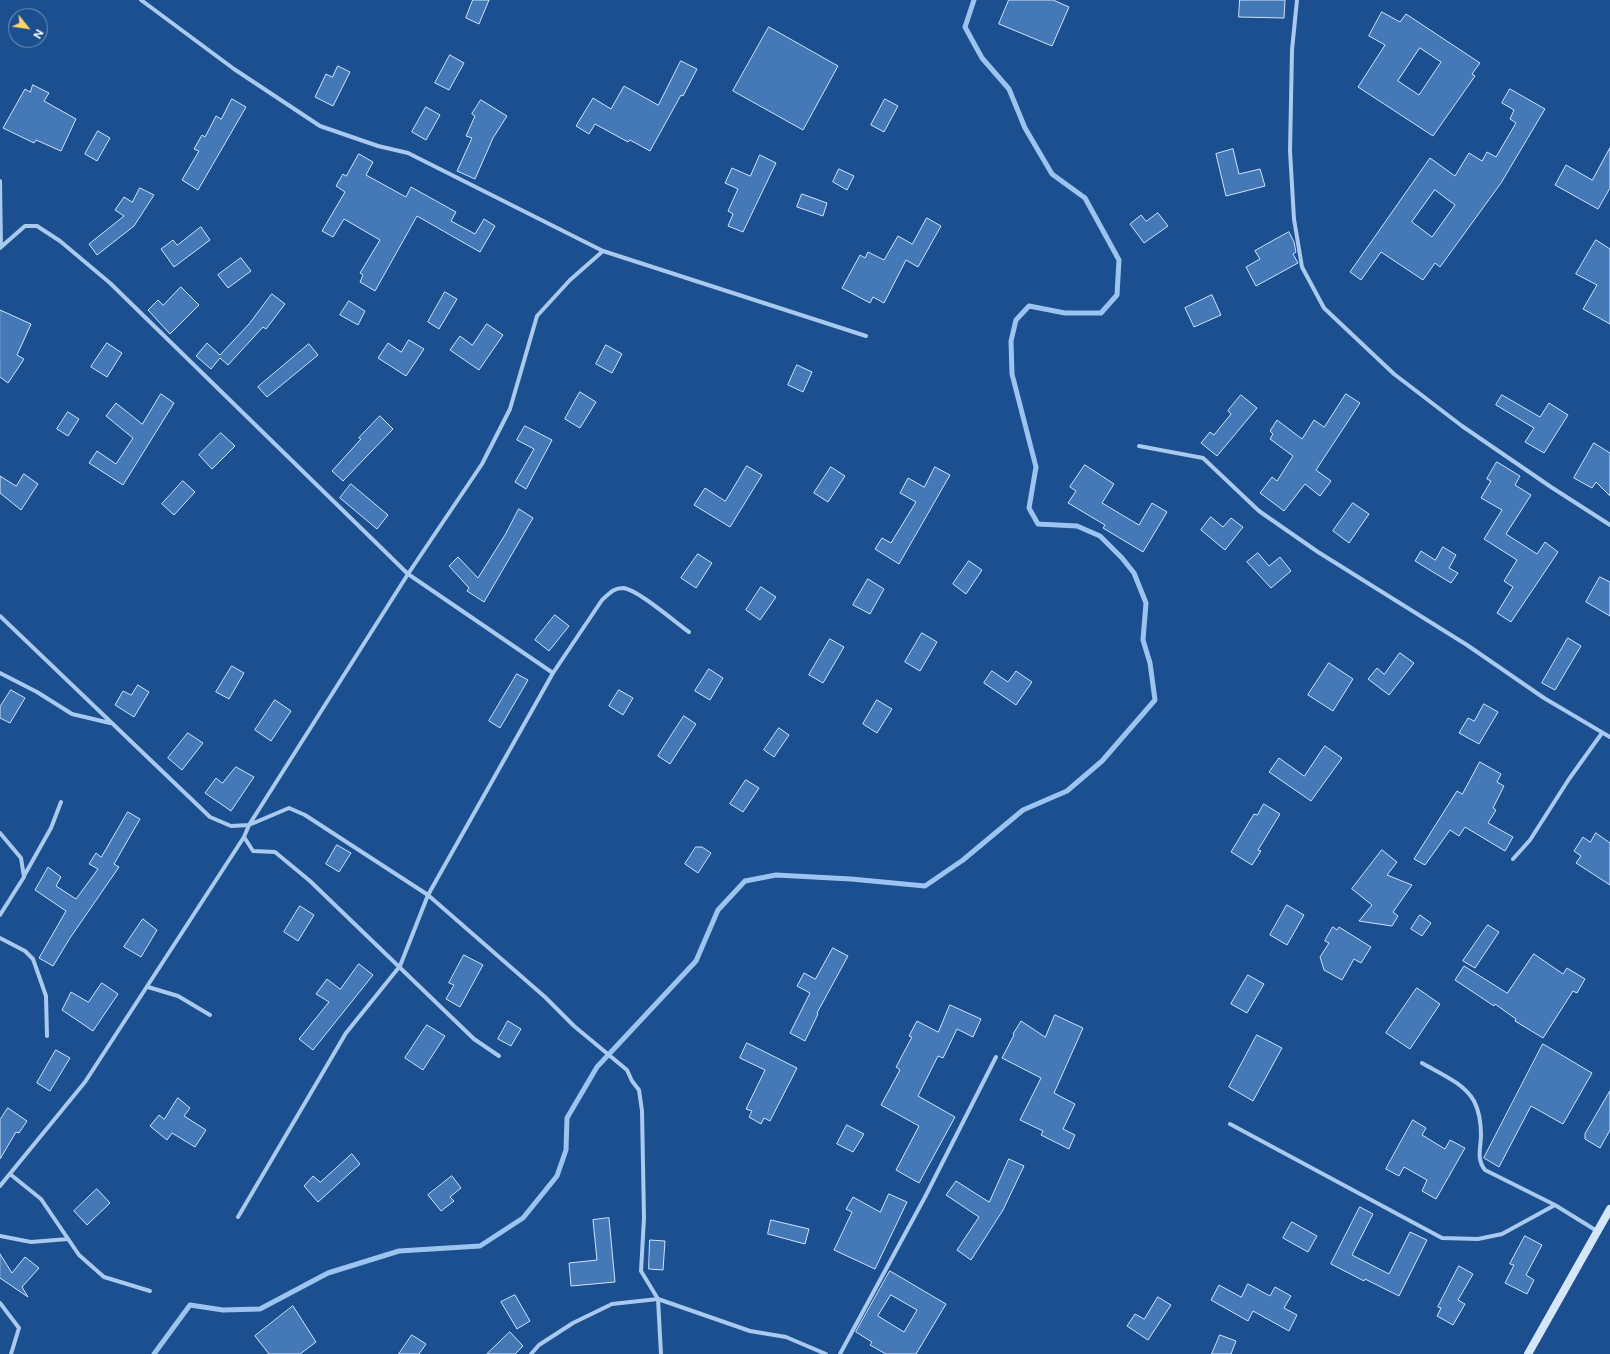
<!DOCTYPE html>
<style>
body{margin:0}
#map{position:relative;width:1610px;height:1354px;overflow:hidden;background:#1b4f8f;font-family:Figtree,sans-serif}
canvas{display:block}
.north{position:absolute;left:8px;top:8px;width:40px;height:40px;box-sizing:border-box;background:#1b4f8f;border:1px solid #7695bc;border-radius:50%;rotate:120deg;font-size:11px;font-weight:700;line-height:16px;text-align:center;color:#fff}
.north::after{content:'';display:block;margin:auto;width:14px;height:18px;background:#ffd166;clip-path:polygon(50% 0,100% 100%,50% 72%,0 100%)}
</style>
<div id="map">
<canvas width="1610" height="1354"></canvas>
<div class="north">N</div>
</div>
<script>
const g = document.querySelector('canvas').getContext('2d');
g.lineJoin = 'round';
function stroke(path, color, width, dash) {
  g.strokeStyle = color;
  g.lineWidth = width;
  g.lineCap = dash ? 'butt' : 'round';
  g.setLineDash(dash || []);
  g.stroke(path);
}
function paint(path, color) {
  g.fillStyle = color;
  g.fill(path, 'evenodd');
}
const stream = new Path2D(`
 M154 1354 190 1305 223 1310 260 1309 328 1273 399 1251 480 1246 523 1218 557 1176 566 1150 567 1118 597 1067 696 961 718 910 745 881 776 875 851 879 925 886 963 860 1023 810 1067 791 1102 761 1155 700 1150 663 1143 640 1146 603 1134 573 1122 558 1100 536 1077 526 1038 524 1029 508 1036 467 1012 374 1011 341 1016 320 1029 306 1065 313H1101L1117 295 1119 260 1085 198 1052 174 1025 128 1009 89 982 58 965 27 974 0`);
const building = new Path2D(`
 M473 0H489L479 24 466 18Z
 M1009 0H1053L1069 7 1052 46 999 24Z
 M1240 0H1285L1284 18 1239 17Z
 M1382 12 1400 22 1406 14 1480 63 1472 74 1475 76 1433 136 1358 87 1385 45 1369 36ZM1420 48 1441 62 1419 95 1398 81Z
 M769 27 838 66 803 130 733 91Z
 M450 55 464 63 449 90 435 83Z
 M681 61 697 69 683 96 681 95 650 151 630 140 628 142 595 124 589 134 576 126 593 98 611 109 624 86 658 105Z
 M338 66 350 72 333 106 315 97 326 74 332 77Z
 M33 85 49 93 44 101 76 119 61 151 36 140 34 143 3 128 25 89 30 92Z
 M1510 89 1545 109 1501 183 1440 267 1435 263 1423 280 1381 252 1361 280 1350 272 1430 158 1455 176 1469 153 1482 161 1487 152 1496 157 1516 123 1510 119 1514 110 1502 103ZM1435 190 1455 205 1432 237 1412 222Z
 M232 99 246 107 198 190 182 180 199 151 194 149 202 135 205 137 216 116 221 119Z
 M885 99 898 106 884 132 871 125Z
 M481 100 507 116 493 138 475 179 457 171 472 138 466 136 475 116 472 114Z
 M426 107 440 115 426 140 412 132Z
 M98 131 110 138 97 161 85 154Z
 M1610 148V188L1598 209 1555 185 1566 165 1592 180Z
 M1233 149 1239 174 1260 169 1265 186 1226 196 1216 154Z
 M359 154 373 162 366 175 406 197 411 187 456 212 451 221 475 234 484 219 495 226 480 252 417 216 375 291 360 282 363 275 360 273 380 240 344 219 333 237 322 231 345 192 336 186 343 174 346 176Z
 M760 155 776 163 743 232 728 226 733 214 728 211 738 189 725 183 732 168 750 176Z
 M839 169 854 176 847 190 833 182Z
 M140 188 154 195 134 226 97 255 89 244 124 216 115 210 124 197 132 202Z
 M802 194 827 203 823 216 797 207Z
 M1158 213 1168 226 1144 243 1130 224 1141 215 1146 221Z
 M927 218 941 226 918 267 906 260 884 303 873 297 870 303 842 288 860 255 865 258 868 252 884 260 898 236 912 244Z
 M201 227 210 240 174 267 161 249 173 240 177 245Z
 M1289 232 1294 242 1296 252 1293 254 1298 263 1256 286 1246 267 1260 259 1255 251Z
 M1596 240 1610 249V324L1583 309 1597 285 1576 274Z
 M241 258 251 271 228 288 218 275Z
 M181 287 199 305 170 334 148 310 158 300 163 305Z
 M445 292 457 299 439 329 428 322Z
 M272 294 285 304 266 329 263 327 228 365 220 358 211 369 196 356 207 343 220 355 249 324Z
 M1212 295 1221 315 1194 327 1185 308Z
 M349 301 365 311 358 325 340 315Z
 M0 310 31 324 17 355 24 359 8 383 0 377Z
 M487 324 503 335 479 370 450 350 460 336 472 345Z
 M409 340 424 349 406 376 378 358 388 343 401 352Z
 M107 343 122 353 107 377 91 367Z
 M309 344 318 355 267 397 258 387Z
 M606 345 622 354 612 373 596 364Z
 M797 365 812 372 803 392 788 385Z
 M580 392 596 402 580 428 565 419Z
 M161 394 174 403 123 485 89 463 97 451 116 464 133 438 106 416 116 403 142 424Z
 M1346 394 1360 403 1316 470 1331 481 1320 496 1305 484 1284 511 1260 493 1272 477 1277 481 1293 456 1270 439 1273 434 1270 431 1277 420 1302 439 1314 420 1324 427Z
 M1241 395 1257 408 1217 456 1201 443 1210 432 1214 435 1231 414 1228 411Z
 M1502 395 1540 417 1549 403 1568 415 1544 453 1525 442 1534 428 1496 405Z
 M68 412 79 419 68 436 57 429Z
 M380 416 393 429 343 481 332 471 361 439 359 438Z
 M525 426 552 440 526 489 515 482 534 449 517 440Z
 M221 433 235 446 212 469 199 455Z
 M1594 443 1610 453V496L1596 482 1592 488 1574 478Z
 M1497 462 1520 476 1515 485 1531 495 1506 534 1537 554 1545 542 1558 552 1511 622 1497 613 1513 587 1504 581 1517 560 1484 539 1502 510 1481 498 1491 481 1487 479Z
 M1085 465 1114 484 1102 503 1139 525 1152 503 1167 512 1143 552 1103 528 1105 525 1068 503 1076 491 1070 487Z
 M747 466 762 475 730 527 694 505 705 488 725 501Z
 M831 467 845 476 828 502 814 493Z
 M935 467 950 475 899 564 875 549 882 538 891 543 916 502 900 493 908 478 924 487Z
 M24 474 38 484 21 510 0 493V476L16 486Z
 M183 481 195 492 174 515 162 504Z
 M351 484 388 515 377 529 340 498Z
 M1353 503 1369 514 1349 543 1333 531Z
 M519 509 533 518 484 602 467 591 469 588 449 566 458 557 478 578 505 535Z
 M1211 517 1223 527 1231 518 1243 527 1225 550 1201 530Z
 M1443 547 1456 555 1449 568 1458 573 1451 583 1415 561 1421 551 1435 560Z
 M1258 553 1269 566 1280 557 1291 571 1271 588 1247 562Z
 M698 554 712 563 696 588 681 578Z
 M969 561 982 570 966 594 953 584Z
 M1600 577 1610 582V616L1586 602Z
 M868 579 884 589 870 614 853 605Z
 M761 587 776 597 760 620 746 610Z
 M555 615 569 626 549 651 535 640Z
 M922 633 937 642 920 671 905 662Z
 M1568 638 1581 646 1555 690 1542 683Z
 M830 639 844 647 823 683 809 675Z
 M1400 653 1414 663 1389 695 1368 679 1377 668 1384 674Z
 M1329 663 1353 679 1333 711 1308 695Z
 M232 666 244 673 229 699 216 692Z
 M709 669 723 678 710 700 695 691Z
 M992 671 1008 682 1016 671 1032 682 1016 705 984 683Z
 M517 674 528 680 500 728 489 721Z
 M138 685 149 692 134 717 115 705 123 691 131 695Z
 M11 690 25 698 10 723 0 718V707Z
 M619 690 633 698 623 715 609 706Z
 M275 700 291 711 271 741 255 730Z
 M877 700 892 709 877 733 863 724Z
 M1484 704 1498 712 1479 744 1459 733 1468 718 1474 721Z
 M684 716 696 724 670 764 658 756Z
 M779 728 789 735 774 757 764 750Z
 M188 733 203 743 182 770 168 758Z
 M1325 746 1342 758 1311 801 1269 772 1279 758 1304 776Z
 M1480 762 1501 774 1497 782 1504 786 1493 808 1496 810 1488 823 1513 837 1505 851 1465 827 1459 836 1450 830 1425 865 1414 859 1457 791 1462 794Z
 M236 767 254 777 231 811 205 793 216 778 222 783Z
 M746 780 759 788 743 812 730 804Z
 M1264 804 1280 814 1258 850 1261 851 1252 865 1231 852 1254 814 1257 815Z
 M128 812 140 819 114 864 119 867 70 938 53 966 39 958 66 911 35 890 48 867 61 877 56 886 76 899 98 869 89 864 96 853 101 857Z
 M1596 833 1610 843V885L1576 863 1581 856 1574 851 1583 837 1590 842Z
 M337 845 351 853 339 872 326 864Z
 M696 847H702L711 853 698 873 685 864Z
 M1382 850 1397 862 1387 875 1412 885 1393 912 1398 916 1392 926 1359 921 1372 905 1352 889Z
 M1287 905 1304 915 1287 945 1270 935Z
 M300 906 314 915 298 941 284 932Z
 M1420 915 1431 923 1422 936 1411 929Z
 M143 919 157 930 141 957 124 947Z
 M1488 925 1499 932 1475 968 1463 961Z
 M1333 927 1337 930 1339 927 1371 947 1361 963 1354 959 1342 980 1324 970 1320 957 1329 943 1325 941Z
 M833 948 848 956 817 1013 818 1014 805 1041 790 1033 810 993 797 986 804 973 815 979Z
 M1534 954 1563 974 1567 968 1585 979 1577 993 1573 991 1543 1038 1515 1021 1516 1019 1495 1004 1494 1006 1455 980 1464 966 1507 993Z
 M464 955 483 965 460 1007 446 999 454 985 449 983Z
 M359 964 373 975 313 1050 299 1039 329 1002 316 994 327 979 340 989Z
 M1248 975 1264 984 1247 1013 1231 1004Z
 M102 983 118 994 93 1031 62 1010 71 992 88 1002Z
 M1417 988 1440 1004 1410 1049 1386 1033Z
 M950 1005 981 1019 973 1037 957 1029 943 1058 938 1056 918 1096 955 1117 919 1183 896 1170 919 1126 881 1105 900 1070 896 1067 912 1037 909 1036 917 1021 938 1032Z
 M1055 1015 1083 1028 1054 1093 1075 1104 1063 1129 1075 1135 1069 1149 1041 1135 1043 1131 1020 1120 1041 1078 1002 1058 1014 1035 1013 1034 1021 1021 1045 1037Z
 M508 1021 521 1029 511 1046 498 1039Z
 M427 1025 445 1036 423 1070 405 1058Z
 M1257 1035 1282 1048 1253 1101 1229 1087Z
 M747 1043 797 1068 770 1121 764 1118 761 1124 749 1117 752 1111 746 1109 765 1070 740 1058Z
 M1543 1044 1592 1073 1563 1124 1531 1106 1499 1167 1484 1158Z
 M56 1050 70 1058 50 1091 37 1083Z
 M1610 1091V1130L1600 1148 1585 1139V1134Z
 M178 1098 190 1108 184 1116 206 1130 195 1147 172 1133 167 1140 150 1126 159 1115 164 1119Z
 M8 1108 27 1121 19 1133 16 1132 0 1159V1120Z
 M1413 1120 1426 1128 1422 1135 1445 1149 1450 1140 1465 1148 1436 1199 1422 1191 1427 1180 1404 1167 1399 1176 1386 1169Z
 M847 1125 864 1134 853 1152 837 1144Z
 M352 1154 360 1164 318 1202 304 1186 313 1176 320 1182Z
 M1009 1159 1024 1166 1003 1210 971 1260 957 1250 979 1217 946 1195 956 1181 989 1202Z
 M452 1176 461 1188 450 1197 454 1201 441 1211 428 1195Z
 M97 1189 110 1203 87 1225 74 1211Z
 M889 1194 907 1202 875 1269 834 1250 852 1212 846 1209 853 1197 880 1212Z
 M1360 1207 1373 1214 1352 1255 1389 1274 1410 1232 1427 1240 1399 1296 1365 1279 1364 1281 1331 1264Z
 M609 1218 615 1282 571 1286 569 1263 597 1260 593 1220Z
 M771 1220 809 1229 805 1244 768 1234Z
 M1292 1222 1317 1236 1308 1252 1283 1238Z
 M1525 1236 1542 1245 1526 1275 1534 1280 1527 1294 1505 1283 1514 1265 1510 1264Z
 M650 1240 665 1241 663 1270 649 1269Z
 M0 1254 12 1273 25 1257 39 1268 22 1287 28 1297 0 1278Z
 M1459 1266 1473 1274 1458 1300 1465 1304 1453 1325 1437 1316 1441 1308 1438 1307Z
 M890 1271 946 1304 916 1354H886L870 1345 872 1342 856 1332ZM891 1295 917 1310 904 1332 878 1316Z
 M1248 1284 1270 1296 1275 1287 1291 1296 1284 1308 1297 1315 1289 1331 1253 1311 1248 1321 1211 1300 1219 1285 1241 1297Z
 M515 1295 530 1321 517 1329 501 1302Z
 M1158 1297 1171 1305 1148 1340 1127 1326 1135 1314 1144 1319Z
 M293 1306 316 1342 300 1354H269L255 1336Z
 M510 1332 523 1346 515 1354H487Z
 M412 1335 426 1344 419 1354H399Z
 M1220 1335 1236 1341 1231 1354H1212Z`);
const minor = new Path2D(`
 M141 0 234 69 320 126 378 146 408 153 603 251 866 336
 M1297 0 1292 50 1290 151 1294 219 1302 267 1324 308 1394 374 1462 426 1551 487 1610 525
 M0 181 1 247
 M0 248 25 226H37L60 241 110 283 408 574 553 673
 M1139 446 1203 458 1259 511 1318 552 1467 645 1544 698 1610 737
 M0 616 210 817 231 826 249 825 289 808 305 815 428 895 545 997 574 1026 627 1070 632 1081 639 1090 642 1111 644 1218 641 1271 658 1299 661 1354
 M0 673 37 692 72 714 110 723
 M0 833 21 858 24 877 0 915
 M244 837 253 851 275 852 310 881 474 1039 499 1056
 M1513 859 1530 840 1569 779 1602 733
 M24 876 51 828 61 802
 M0 938 25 951 33 959 46 996 47 1036
 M148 987 178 996 210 1015
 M1422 1063C1439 1073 1464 1083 1474 1101 1479 1111 1481 1123 1481 1135 1481 1147 1476 1159 1485 1170L1555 1205 1597 1231
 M1230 1124 1442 1238 1478 1239 1502 1234 1555 1205
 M10 1174 41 1199 79 1255 104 1277 150 1291
 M0 1186 85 1082 244 837 249 825 408 574 482 464 510 409 537 316 570 280 603 251
 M238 1217 346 1033 400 966 428 895 553 673 602 600C609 594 613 588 623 588 637 589 675 622 689 632
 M0 1236 31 1242 68 1239
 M0 1303 19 1328 11 1354
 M531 1354 539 1345 573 1323 612 1304 658 1299 750 1331 786 1337 826 1354
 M840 1354 925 1197 996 1057`);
const secondary = new Path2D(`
 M1528 1354 1610 1209`);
stroke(stream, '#9cc4f0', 5);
paint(building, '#4478b7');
stroke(building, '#cfe3fa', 1);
stroke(minor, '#a9c9ee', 4);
stroke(secondary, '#d6e6fa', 8);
</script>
